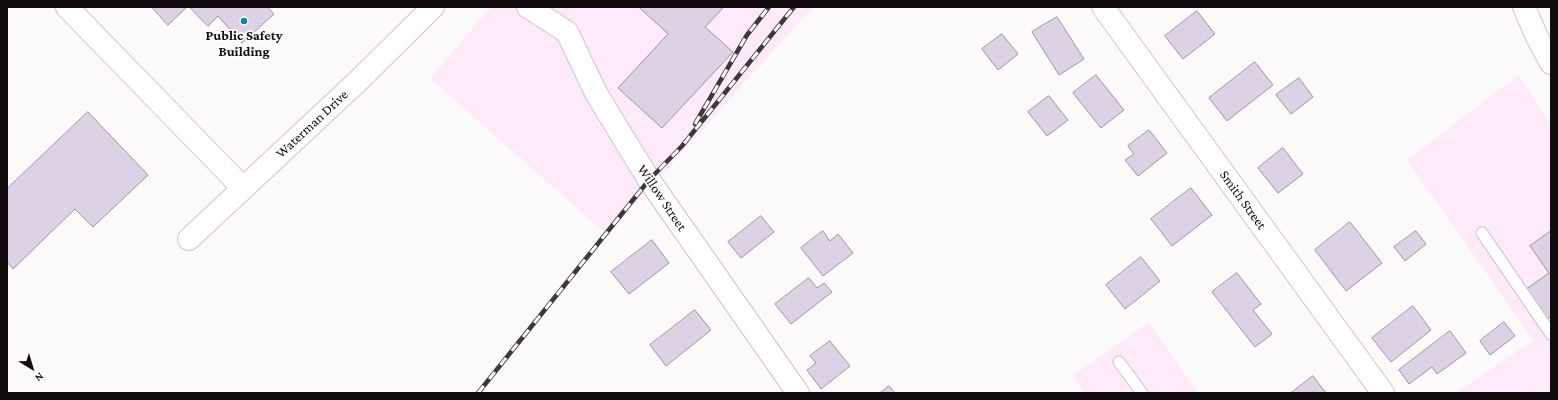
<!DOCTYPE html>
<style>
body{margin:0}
#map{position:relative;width:1558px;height:400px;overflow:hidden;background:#fdfafc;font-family:"Crimson Pro",serif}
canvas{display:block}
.frame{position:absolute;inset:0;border:8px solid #120c11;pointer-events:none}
.north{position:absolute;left:12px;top:348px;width:40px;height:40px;-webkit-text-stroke:3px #fff;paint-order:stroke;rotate:142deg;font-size:11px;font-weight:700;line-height:16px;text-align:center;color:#120c11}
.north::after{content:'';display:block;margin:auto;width:14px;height:18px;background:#120c11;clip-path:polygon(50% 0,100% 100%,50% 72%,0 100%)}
</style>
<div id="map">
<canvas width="1558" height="400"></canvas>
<div class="frame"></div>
<div class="north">N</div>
</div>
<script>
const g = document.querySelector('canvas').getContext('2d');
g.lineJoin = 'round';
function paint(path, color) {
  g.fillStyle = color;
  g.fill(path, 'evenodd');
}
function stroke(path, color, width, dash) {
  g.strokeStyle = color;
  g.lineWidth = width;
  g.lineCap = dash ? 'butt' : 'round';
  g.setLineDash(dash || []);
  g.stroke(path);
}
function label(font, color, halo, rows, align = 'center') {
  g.font = font + ' "Crimson Pro",serif';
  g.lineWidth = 3.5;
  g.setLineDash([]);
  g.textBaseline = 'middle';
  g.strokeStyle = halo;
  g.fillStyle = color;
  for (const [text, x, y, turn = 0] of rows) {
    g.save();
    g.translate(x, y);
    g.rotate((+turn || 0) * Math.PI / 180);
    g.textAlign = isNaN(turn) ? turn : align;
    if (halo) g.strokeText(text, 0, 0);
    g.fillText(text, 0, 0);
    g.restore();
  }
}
const built = new Path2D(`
 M491 7H813L607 235 430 78Z
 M1519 75 1551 125V393H1456L1533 340 1407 160Z
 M1149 322 1198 393H1085L1072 376Z`);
const building = new Path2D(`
 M152 7H187L168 25Z
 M190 7H267L274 14 242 43 218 16 208 26Z
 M639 7H724L705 27 733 52 662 128 618 88 668 34Z
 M1197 11 1215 34 1183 59 1165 36Z
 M1057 17 1084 59 1059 75 1032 32Z
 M1002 34 1018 54 998 70 982 49Z
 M1255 62 1273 85 1227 121 1209 98Z
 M1096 75 1124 110 1101 128 1073 93Z
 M1299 78 1313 97 1291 114 1276 95Z
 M1049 96 1068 120 1047 136 1028 112Z
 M88 112 148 175 93 227 75 209 13 269 7 262V189Z
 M1149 130 1167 153 1138 176 1125 160 1134 154 1128 146Z
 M1283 148 1303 174 1278 193 1258 168Z
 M1191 188 1212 215 1172 246 1151 219Z
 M761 216 774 232 741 258 728 242Z
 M1350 222 1382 263 1346 291 1315 250Z
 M823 231 830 241 838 234 853 253 823 276 801 248Z
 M1416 231 1426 244 1405 261 1394 247Z
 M1551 231V316L1546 320 1525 290 1549 273 1530 246Z
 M652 240 669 263 629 294 611 272Z
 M1141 257 1160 281 1125 309 1106 285Z
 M1237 273 1261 304 1253 310 1272 334 1255 347 1212 292Z
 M809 278 817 288 824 283 832 292 791 324 775 304Z
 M1413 306 1431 330 1391 362 1372 338Z
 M695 310 711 330 666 366 650 345Z
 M1504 322 1515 336 1490 355 1480 341Z
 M1450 331 1466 353 1437 374 1432 367 1409 384 1399 370Z
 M830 341 850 366 821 389 807 370 816 363 810 356Z
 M1313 376 1326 393H1291Z
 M889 386 895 393H880Z`);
const service = new Path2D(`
 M1482 233 1551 334
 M1119 362 1142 393`);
const minor = new Path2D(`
 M67 7 243 188
 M528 7 567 32 596 93 649 180 798 393
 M1103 7 1383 393
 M1524 7 1537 37 1551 63
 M189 239 358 81 433 7`);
const rail = new Path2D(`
 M695 124 747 35 769 7
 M478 393 649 180 682 146 794 7`);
const markers = [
 [244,21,4,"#0d83a9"]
];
const poiNames = [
 ["Public Safety",244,36],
 ["Building",244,52]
];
const streetNames = [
 ["Waterman Drive",312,124,-43],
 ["Willow Street",662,198,56],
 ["Smith Street",1243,200,54]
];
paint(built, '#feeaf9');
paint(building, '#ddd2e3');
stroke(building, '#9d93a3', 1);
stroke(service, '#d3c2ce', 13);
stroke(minor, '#d3c2ce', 24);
stroke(service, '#fff', 11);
stroke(minor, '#fff', 22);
stroke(rail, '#3d383c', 4.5);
stroke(rail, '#fff', 3, [9]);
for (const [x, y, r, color] of markers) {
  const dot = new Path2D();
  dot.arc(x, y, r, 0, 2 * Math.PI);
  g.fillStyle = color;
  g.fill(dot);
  stroke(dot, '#fff', 1.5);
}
label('bold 14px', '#120c11', '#fff', poiNames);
label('14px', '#120c11', '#fff', streetNames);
</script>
